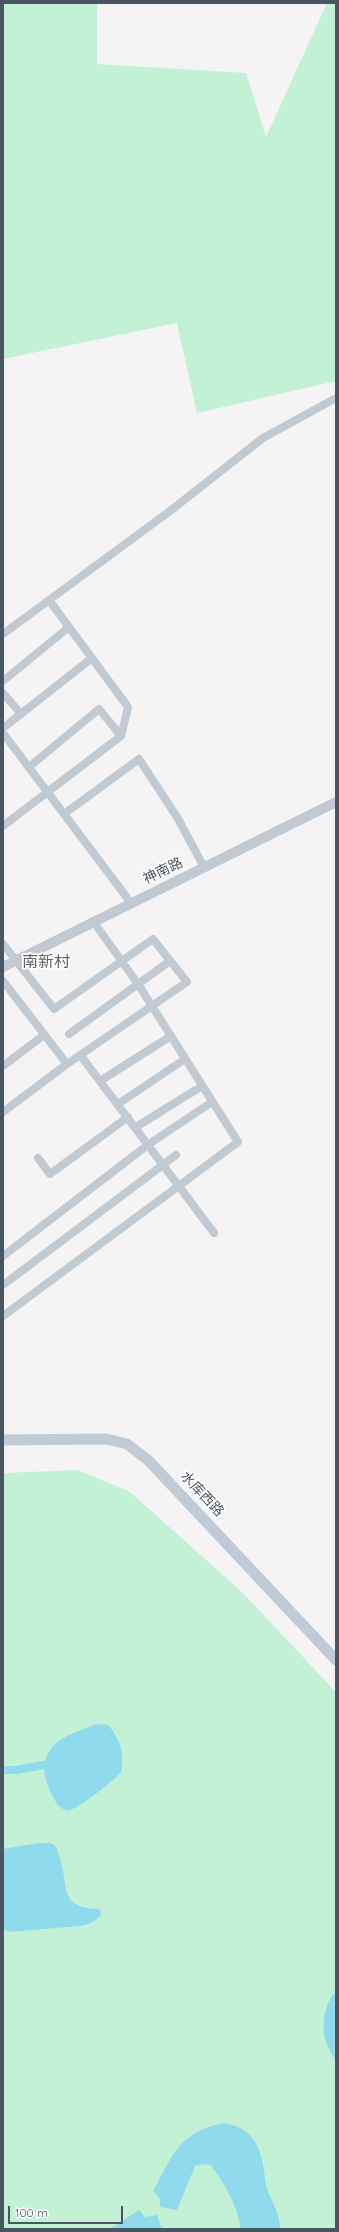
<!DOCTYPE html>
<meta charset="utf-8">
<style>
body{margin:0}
#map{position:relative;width:339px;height:2232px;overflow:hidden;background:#f5f3f3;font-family:Quicksand,sans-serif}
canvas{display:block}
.frame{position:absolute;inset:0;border:4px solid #4a5661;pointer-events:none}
.scale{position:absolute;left:8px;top:2206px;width:115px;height:18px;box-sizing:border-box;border:2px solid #4a5661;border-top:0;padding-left:5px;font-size:12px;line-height:14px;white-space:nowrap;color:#4a5661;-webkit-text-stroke:3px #fff;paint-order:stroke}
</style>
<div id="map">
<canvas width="339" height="2232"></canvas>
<div class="frame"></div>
<div class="scale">100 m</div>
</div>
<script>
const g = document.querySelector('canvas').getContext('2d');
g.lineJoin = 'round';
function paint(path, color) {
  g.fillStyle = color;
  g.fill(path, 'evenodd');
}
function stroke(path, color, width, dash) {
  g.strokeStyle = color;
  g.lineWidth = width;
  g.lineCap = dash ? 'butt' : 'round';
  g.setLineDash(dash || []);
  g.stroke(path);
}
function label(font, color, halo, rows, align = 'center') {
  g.font = font + ' Quicksand,"Noto Sans SC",sans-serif';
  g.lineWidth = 3.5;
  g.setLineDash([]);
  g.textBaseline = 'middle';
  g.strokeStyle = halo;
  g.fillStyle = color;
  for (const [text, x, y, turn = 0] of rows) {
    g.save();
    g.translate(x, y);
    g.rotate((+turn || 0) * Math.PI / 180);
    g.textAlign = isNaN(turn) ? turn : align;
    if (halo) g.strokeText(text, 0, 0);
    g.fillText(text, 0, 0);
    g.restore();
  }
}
const green = new Path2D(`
 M3 3H97V64L246 73 266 137 327 3H336V381L197 413 177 323 3 359Z
 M78 1470 130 1492 243 1593 335 1691 336 2229H3V1473Z`);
const water = new Path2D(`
 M96 1724 108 1725C120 1738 125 1755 121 1772 112 1782 82 1806 70 1810 56 1815 42 1775 44 1765 45 1758 49 1751 53 1746 63 1735 83 1730 96 1724Z
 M40 1843C44 1843 50 1842 53 1844 56 1846 58 1851 59 1855 70 1885 56 1908 100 1909L101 1914C96 1922 89 1924 80 1926L9 1932 3 1929V1849Z
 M336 1992V2062C333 2055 328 2049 326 2042 321 2028 324 2001 336 1992Z
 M223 2123C251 2127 260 2144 264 2170 265 2176 265 2183 267 2188 272 2203 280 2213 280 2229H241C237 2204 225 2185 211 2165L202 2164 195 2166 177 2210 160 2207V2198L153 2191C174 2154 178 2133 223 2123Z
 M139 2210 145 2217 157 2215 161 2227 164 2229H110Z`);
const canal = new Path2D(`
 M3 1770H16L44 1765`);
const minor = new Path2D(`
 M3 634 170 511 263 438 336 398
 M3 681 69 627
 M3 693 21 714
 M3 728 92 658
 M3 733 131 903
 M29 767 99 709 121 736
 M64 814 139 759 177 817 204 867
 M3 826 121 736 128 707 49 600
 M3 944 54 1009 153 939 187 982 67 1064 3 1112
 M3 981 67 1064
 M69 1034 170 961
 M81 1056 214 1233
 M3 1066 44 1035
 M100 1081 171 1036
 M118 1104 185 1059
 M136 1127 202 1086
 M38 1158 50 1174 128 1117
 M3 1256 149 1144 212 1102
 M3 1285 176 1155
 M3 1316 238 1142 138 984 93 921`);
const tertiary = new Path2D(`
 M3 967 336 802`);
const secondary = new Path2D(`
 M3 1440 106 1439 127 1444 148 1460 336 1660`);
const streetNames = [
 ["神南路",163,871,-26],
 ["水库西路",202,1494,47]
];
const quarterNames = [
 ["南新村",46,962]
];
paint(green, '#c3f1d5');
paint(water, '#90daee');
stroke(canal, '#90daee', 8);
stroke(minor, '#c1cad2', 8);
stroke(tertiary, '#c1cad2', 10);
stroke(secondary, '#c1cbd6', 11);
label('14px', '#4a5661', '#fff', streetNames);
label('16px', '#5f6368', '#fff', quarterNames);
</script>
